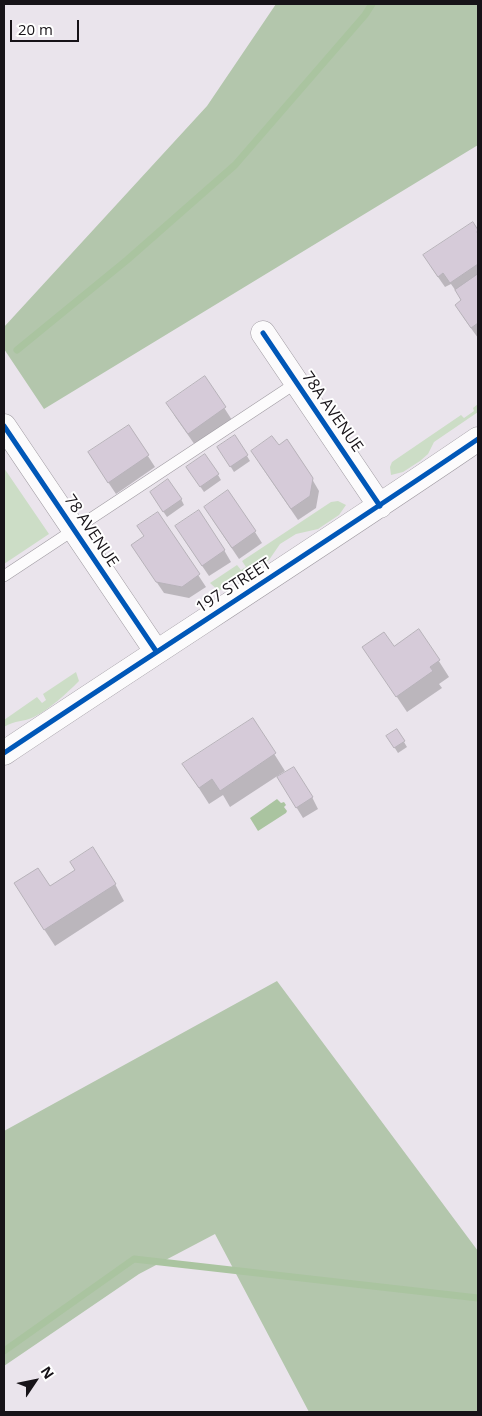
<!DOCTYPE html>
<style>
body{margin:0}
#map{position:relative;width:482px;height:1416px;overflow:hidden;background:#eae4ec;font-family:"Open Sans",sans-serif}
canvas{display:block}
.frame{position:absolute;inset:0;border:5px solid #171318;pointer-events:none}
.north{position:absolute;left:10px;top:1356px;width:50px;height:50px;-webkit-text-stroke:4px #fff;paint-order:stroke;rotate:56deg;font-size:14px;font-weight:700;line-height:20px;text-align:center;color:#171318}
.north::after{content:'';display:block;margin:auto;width:18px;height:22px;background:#171318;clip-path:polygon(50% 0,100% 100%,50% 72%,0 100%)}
.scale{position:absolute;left:10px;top:20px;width:69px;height:22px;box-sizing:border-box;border:2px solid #171318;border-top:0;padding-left:6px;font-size:15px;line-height:18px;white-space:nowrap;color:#171318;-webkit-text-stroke:4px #fff;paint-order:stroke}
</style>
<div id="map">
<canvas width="482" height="1416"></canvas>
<div class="frame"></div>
<div class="north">N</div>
<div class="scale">20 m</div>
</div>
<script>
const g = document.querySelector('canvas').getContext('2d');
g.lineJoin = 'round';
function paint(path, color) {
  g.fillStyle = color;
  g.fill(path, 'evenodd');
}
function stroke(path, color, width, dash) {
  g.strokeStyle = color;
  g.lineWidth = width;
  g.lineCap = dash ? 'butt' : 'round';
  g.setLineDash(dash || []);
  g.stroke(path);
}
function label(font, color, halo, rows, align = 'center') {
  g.font = font + ' "Open Sans",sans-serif';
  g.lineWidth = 4;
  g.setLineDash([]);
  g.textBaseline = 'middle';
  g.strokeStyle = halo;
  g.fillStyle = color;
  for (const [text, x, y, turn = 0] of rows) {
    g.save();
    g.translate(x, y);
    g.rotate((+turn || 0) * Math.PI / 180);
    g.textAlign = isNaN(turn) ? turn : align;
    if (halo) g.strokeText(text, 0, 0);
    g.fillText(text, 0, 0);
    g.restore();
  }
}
const green = new Path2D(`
 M478 404V412L434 442 428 454 420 461 403 472 391 475 390 467 392 462 461 415 464 418 474 411 473 408Z
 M4 468 49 534 4 564Z
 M338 501 346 505 339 515 318 529 296 534 280 544 269 560 219 591 210 583 237 565 241 570 246 567 242 561 331 502Z
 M76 672 79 681C66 694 51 708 34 717 24 722 15 720 4 727V720L37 697 42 703 46 700 43 694Z`);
const forest = new Path2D(`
 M276 4H478V145L44 409 4 349V327L207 106Z
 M277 981 478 1251V1412H309L215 1234 139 1274 4 1366V1131Z`);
const water = new Path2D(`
 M277 799 281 803 284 802 286 805 284 807 287 811 286 813 258 831 250 818Z`);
const shadow = new Path2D(`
 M472 224 478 233V338L463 317 462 301 458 294 451 284 445 287 431 267Z
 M205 378 232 420 195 445 174 415Z
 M129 427 155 467 116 494 96 464Z
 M278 447 312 479 319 491 316 508 298 520 259 463Z
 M222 453 247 456 250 461 234 472Z
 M191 473 218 475 221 480 204 492Z
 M154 498 181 499 184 505 167 517Z
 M158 514 206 587 189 598 164 593 132 546 145 537 139 527Z
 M212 519 255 532 262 543 239 559Z
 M183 538 224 550 231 562 209 576Z
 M419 630 449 677 439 684 442 688 407 712 364 648H393Z
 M252 719 285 771 230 807 223 795 209 804 184 765Z
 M391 742H404L407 747 398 753Z
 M285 789 312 797 318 809 303 818Z
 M115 884 124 901 55 946 25 900Z`);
const stream = new Path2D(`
 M17 350 127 260 235 165 365 15 372 4
 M4 1351 134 1259 478 1298`);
const building = new Path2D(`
 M473 222 478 230 477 232 478 234V264L450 283 443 273 438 277 423 255Z
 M478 274V323L471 328 455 305 461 300 455 290Z
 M205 376 226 407 188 434 166 403Z
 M129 425 149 455 108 483 88 452Z
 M235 435 248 455 230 467 217 447Z
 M272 436 279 445 287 439 313 478 310 496 291 509 251 451Z
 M205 454 219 474 200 487 186 467Z
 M168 479 182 499 163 512 150 492Z
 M228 490 256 531 232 548 204 507Z
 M199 510 225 550 202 566 175 526Z
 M158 512 200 574 182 587 156 582 131 545 144 536 137 526Z
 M419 629 440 660 430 667 433 671 396 697 362 647 384 632 394 646Z
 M253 718 276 753 220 791 212 779 199 788 182 764Z
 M397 729 405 741 394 748 386 736Z
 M294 767 313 797 296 808 277 777Z
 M93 847 116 884 44 930 14 883 38 868 50 886 75 870 70 862Z`);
const lane = new Path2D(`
 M4 576 296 383`);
const street = new Path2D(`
 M263 333 380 506
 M4 426 156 651
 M4 753C161 648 321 546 478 439`);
const cycleway = new Path2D(`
 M263 333 380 506
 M4 426 156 651
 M4 753C161 648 321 546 478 439`);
const streetNames = [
 ["78A AVENUE",332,412,55],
 ["78 AVENUE",91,531,56],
 ["197 STREET",234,586,-33]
];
paint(green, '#ccddc6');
paint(forest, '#b3c6ac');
paint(water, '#aac4a0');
paint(shadow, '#0003');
stroke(stream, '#aac4a0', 7);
paint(building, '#d6cbd9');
stroke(building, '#b7b2b9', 1);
stroke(lane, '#9f9aa1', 12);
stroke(street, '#9f9aa1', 25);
stroke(lane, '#fcfbfc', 11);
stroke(street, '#fcfbfc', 24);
stroke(cycleway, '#0057b8', 5);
label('16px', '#171318', '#fff', streetNames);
</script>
